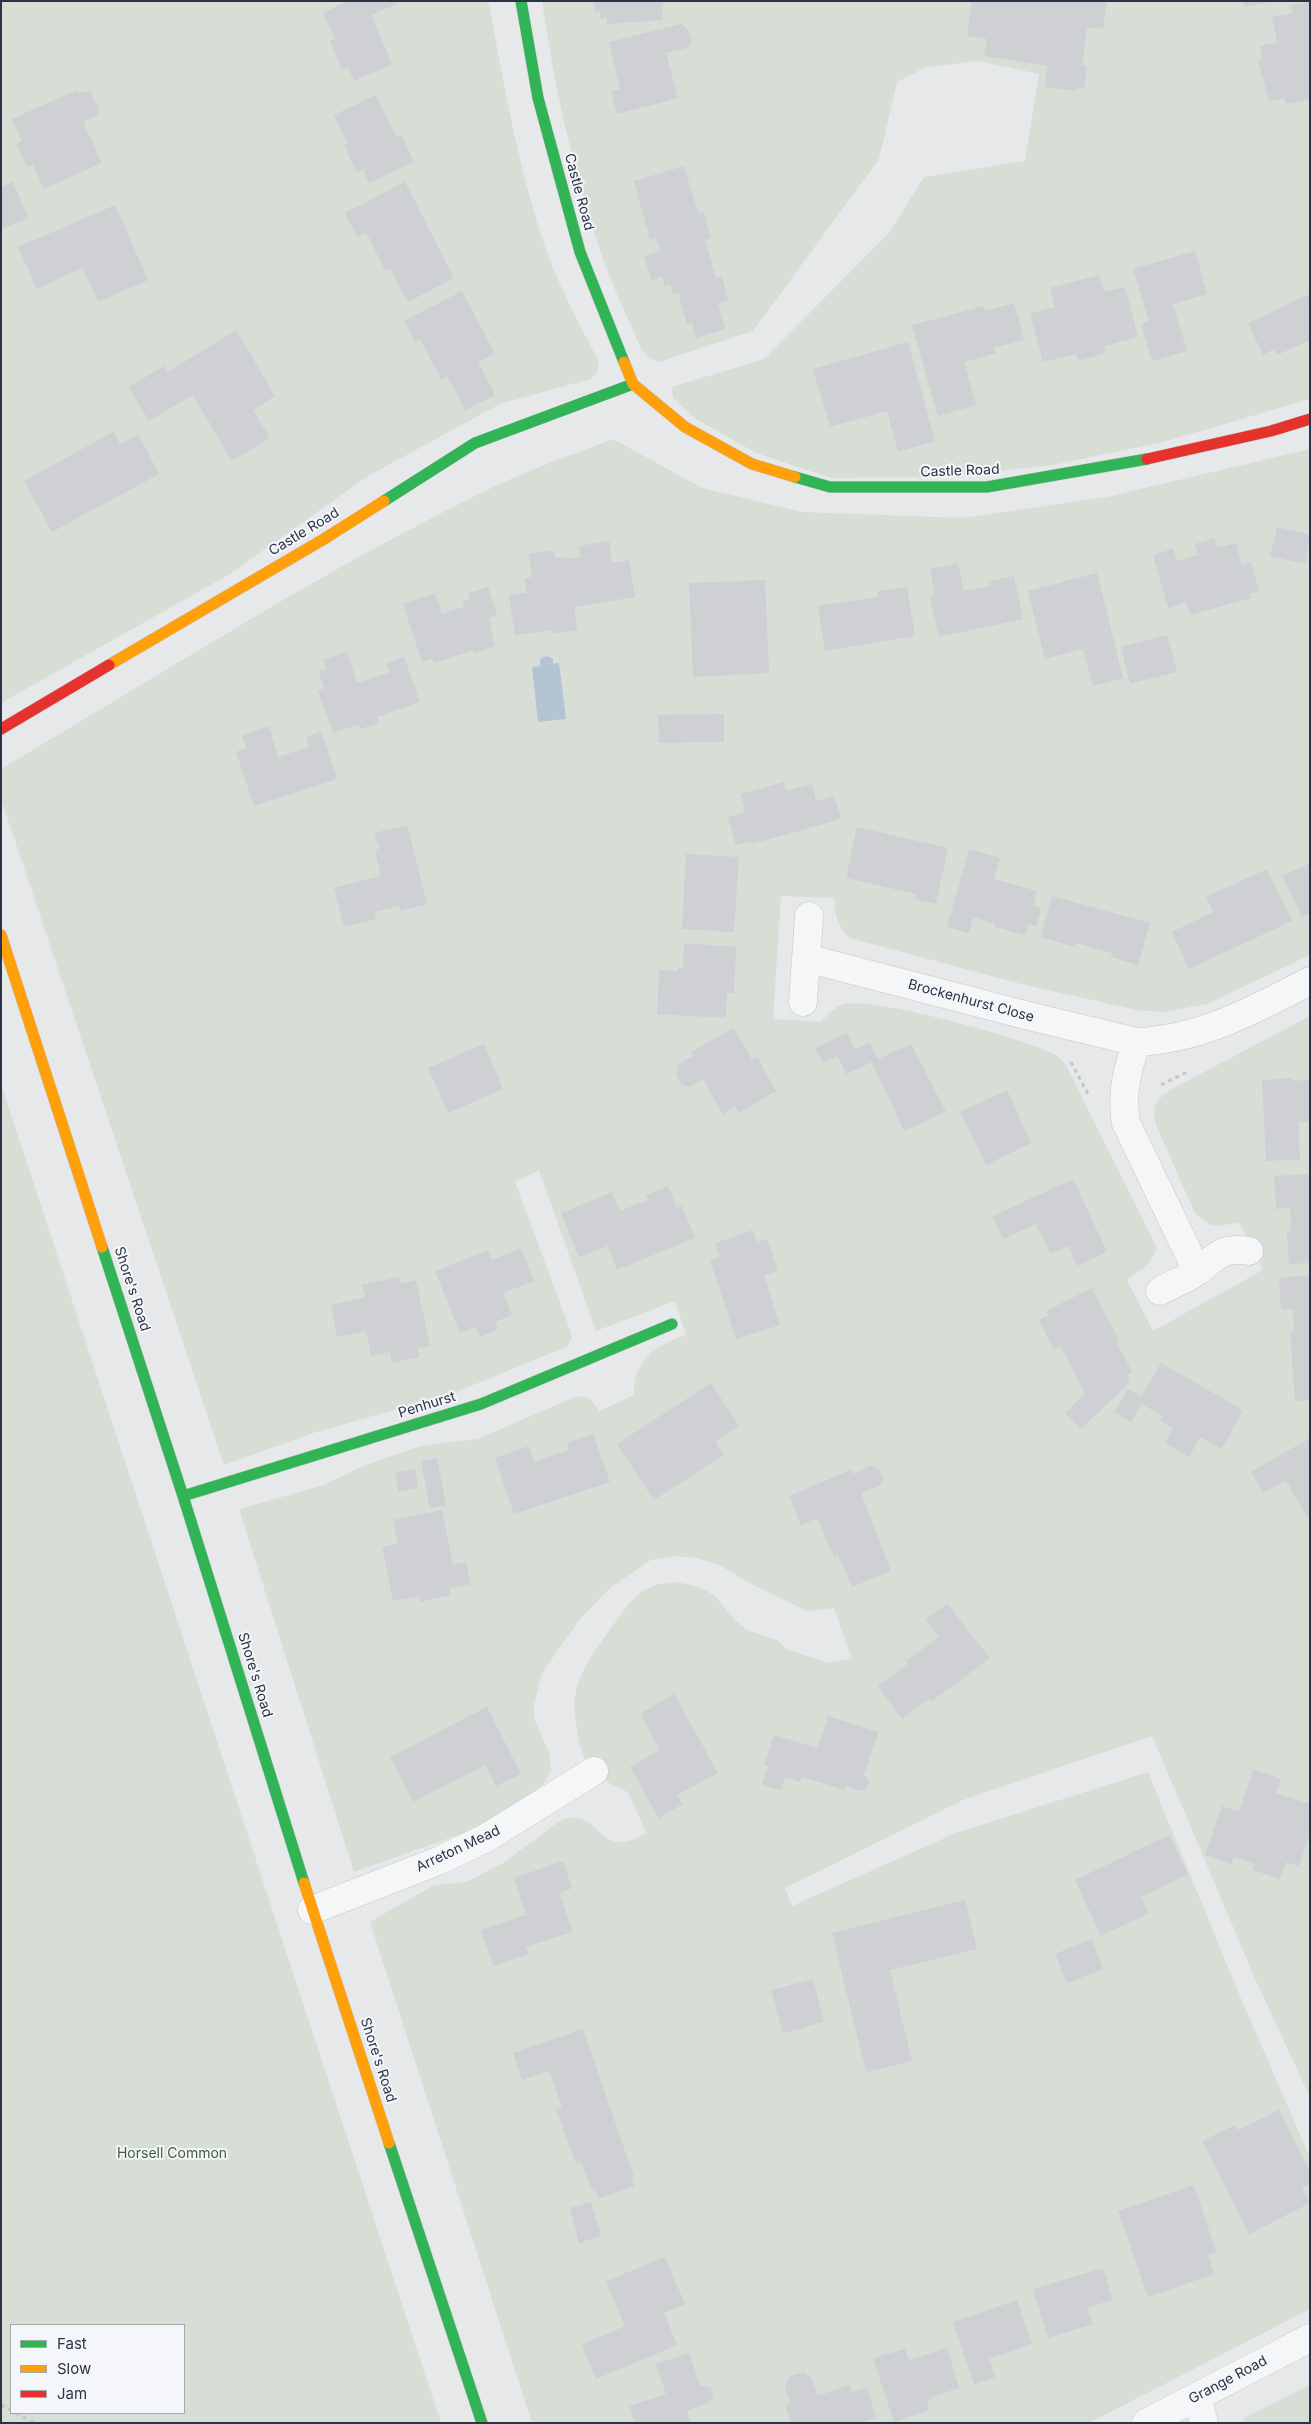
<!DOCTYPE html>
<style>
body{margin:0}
#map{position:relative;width:1311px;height:2424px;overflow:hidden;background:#e6e8ea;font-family:Inter,sans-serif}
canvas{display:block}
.frame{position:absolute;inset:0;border:2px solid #2b3445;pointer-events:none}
.legend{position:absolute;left:10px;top:2324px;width:175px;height:90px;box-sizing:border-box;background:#f4f6f9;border:1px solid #a4a8b1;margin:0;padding:6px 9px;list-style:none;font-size:15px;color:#2b3445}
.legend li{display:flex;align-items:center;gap:10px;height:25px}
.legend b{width:25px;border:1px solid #a4a8b1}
</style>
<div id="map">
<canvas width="1311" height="2424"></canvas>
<div class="frame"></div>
<ul class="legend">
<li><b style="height:6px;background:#30b455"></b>Fast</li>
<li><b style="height:6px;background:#ff9f0a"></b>Slow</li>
<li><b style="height:6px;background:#e5322d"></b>Jam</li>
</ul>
</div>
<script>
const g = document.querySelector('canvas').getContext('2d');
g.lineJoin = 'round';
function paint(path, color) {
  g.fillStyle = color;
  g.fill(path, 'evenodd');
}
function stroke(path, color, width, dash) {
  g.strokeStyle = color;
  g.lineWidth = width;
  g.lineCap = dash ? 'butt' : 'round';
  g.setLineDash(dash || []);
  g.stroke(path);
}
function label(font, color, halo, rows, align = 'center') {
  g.font = font + ' Inter,sans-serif';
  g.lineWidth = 4;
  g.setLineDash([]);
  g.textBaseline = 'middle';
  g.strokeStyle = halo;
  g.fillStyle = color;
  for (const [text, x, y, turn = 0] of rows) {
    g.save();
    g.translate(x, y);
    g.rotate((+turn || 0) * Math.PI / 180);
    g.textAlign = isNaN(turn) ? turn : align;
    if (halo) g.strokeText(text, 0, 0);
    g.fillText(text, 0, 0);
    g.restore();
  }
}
const green = new Path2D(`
 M1 1H488C504 82 517 163 543 241 557 283 579 323 599 362L596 375 590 379 500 404 368 476 230 574 1 703Z
 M542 1H1310V399L1163 442 1053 465 945 477 831 478 756 453 696 419 673 398 672 387 764 359 889 233 924 177 1025 161 1039 74 979 61 926 67 897 82 879 159 753 331 659 362 651 359 641 349C627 315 610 282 599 247 572 168 554 84 542 1Z
 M613 439 702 488 802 512 963 518 1107 497 1310 449V955L1207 1004 1163 1012 1137 1010 1021 984 850 938C837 927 835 914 834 898L781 896 773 1019 821 1022C828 1015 835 1006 845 1004 875 997 1021 1038 1052 1053 1059 1056 1064 1063 1068 1069L1157 1248C1151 1265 1141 1270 1127 1280L1153 1331 1263 1270 1239 1222C1218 1227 1208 1229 1194 1211L1157 1127C1151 1105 1156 1099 1174 1088L1310 1016V2097L1257 1983 1152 1736 963 1800 785 1888 792 1906 956 1833 1148 1772 1239 1994 1310 2158V2309L1089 2423H532L370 1922 434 1885 467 1882 503 1863 561 1820C602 1806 597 1864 646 1833L628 1792C594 1778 582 1765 577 1729 574 1712 573 1696 579 1680 588 1657 617 1620 632 1600L643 1591 658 1584 677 1582 699 1587 714 1595 735 1620 747 1630 777 1640 786 1649 828 1663 852 1659 834 1608 807 1611 751 1584 721 1566 698 1558 673 1556 651 1560 610 1588 579 1620 542 1673 534 1705V1718L549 1752 551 1771 545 1782 527 1799 483 1826 354 1872 239 1509 324 1485 363 1466 420 1446 478 1439 572 1398C587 1394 592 1398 599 1411L634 1395C633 1360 656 1345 686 1335L675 1301 596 1331 539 1170 515 1182 569 1327 572 1337 568 1346 454 1393 313 1433 224 1465 1 799V769C167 671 330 565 504 482 539 466 577 453 613 439Z
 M1 1084 441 2423H1ZM11 2325H184V2413H11Z
 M1310 2385V2423H1244V2418Z`);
const water = new Path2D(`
 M547 656 553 659V664L559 663 566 719 538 722 532 667 540 666V659Z`);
const building = new Path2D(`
 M348 1H396L397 4 371 15 392 64 354 81 348 67 342 70 330 41 335 39 323 13Z
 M594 1H662L663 20 607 24V18L600 19V12L595 13Z
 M972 1H1107L1103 29 1087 27 1082 64 1087 67 1084 88 1077 87 1076 91 1045 87 1047 66 984 56 987 39 967 36Z
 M1243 1H1270V2L1244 7Z
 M1310 1V99L1286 104 1284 98 1269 101 1258 60H1262L1260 46 1277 43 1272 17 1292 13 1291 5Z
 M681 24 689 31 692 41 687 48 666 53 678 98 617 114 611 91 620 89 609 42Z
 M77 90 78 93 90 91 99 109 97 115 83 122 102 163 44 189 33 165 27 167 16 144 22 141 12 119Z
 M376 95 396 137 401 135 414 162 369 183 363 169 357 173 344 145 348 143 334 115Z
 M684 166 698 213 704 212 711 238 705 240 716 278 722 276 728 300 718 303 725 329 696 338 692 323 687 324 678 293 673 295 670 284 665 286 662 277 651 280 644 256 660 251 656 238 650 240 634 181Z
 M13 182 28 218 1 229V187Z
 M405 182 454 278 408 302 390 268 385 270 366 232 357 237 345 213Z
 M115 205 148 280 98 302 82 268 37 289 18 247Z
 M1195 251 1207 294 1173 304 1187 351 1152 361 1141 324 1149 321 1133 269Z
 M1099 275 1104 292 1125 287 1138 337 1104 346 1106 353 1078 361 1076 354 1043 362 1030 314 1055 307 1050 288Z
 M462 291 495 354 478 362 495 395 465 410 447 376 441 379 420 339 415 342 404 321Z
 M1310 294V340L1277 355 1274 349 1263 355 1248 323Z
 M1014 303 1024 340 994 348 996 353 964 362 976 405 938 416 912 325 984 306 985 311Z
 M236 330 275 396 253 410 270 438 232 461 193 395 149 421 129 387 164 366 168 372Z
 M908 342 935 441 898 452 887 411 830 427 813 369Z
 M113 432 120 444 138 434 159 474 52 532 24 481Z
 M1277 527 1310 535 1305 564 1270 556Z
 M1214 538 1217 548 1236 543 1242 565 1251 562 1259 591 1250 593 1251 598 1190 615 1186 602 1168 608 1153 555 1173 549 1177 561 1198 555 1195 544Z
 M609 541 612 563 629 560 635 597 574 607 578 630 552 634 551 630 515 635 509 595 527 593 524 578 532 577 529 554 553 550 555 558 562 557 563 559 581 557 579 546Z
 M958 563 964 591 990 586 988 581 1014 576 1023 619 939 637 930 597 935 596 930 569Z
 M1097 573 1123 678 1093 686 1083 649 1045 659 1028 591Z
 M765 580 769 673 693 677 689 583Z
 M488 587 497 615 489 618 495 646 475 653 474 650 434 663 433 659 422 662 403 604 435 593 442 614 464 607 462 601 470 599 468 593Z
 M907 587 915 636 825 651 818 606 878 597V591Z
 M1167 635 1177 672 1130 684 1121 647Z
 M347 652 357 683 390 672 386 663 404 657 420 702 377 717 379 723 360 729 359 724 333 733 318 691 324 688 319 672 326 669 323 660Z
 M724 714V742L659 743 658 715Z
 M269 726 278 757 309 747 306 737 321 731 337 779 254 806 236 752 246 748 242 735Z
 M784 782 786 791 812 784 816 801 834 796 841 819 752 844V841L736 845 728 817 745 812 741 794Z
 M407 825 427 904 400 911 399 906 374 912 376 919 344 927 334 888 381 876 375 850 379 849 374 833Z
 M857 827 948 848 936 904 915 899 916 894 846 878Z
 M969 849 1000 858 994 879 1037 891 1033 906 1041 908 1036 926 1028 924 1025 935 995 927V924L973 917 969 933 947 927Z
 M686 854 739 857 734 932 682 929Z
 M1310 863V913L1302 917 1282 876Z
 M1267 869 1292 921 1189 969 1172 932 1213 912 1206 897Z
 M1052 896 1150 923 1138 965 1111 957 1112 953 1076 943 1075 947 1041 937Z
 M684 943 736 947 734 993H727L726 1018 657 1014 659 970 678 971V968H683Z
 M734 1028 752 1060 757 1057 776 1091 739 1113 735 1107 723 1114 703 1079 689 1087 681 1084 676 1075 679 1064 693 1056 691 1052Z
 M847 1033 855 1050 870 1043 878 1059 911 1044 946 1112 904 1131 872 1062 846 1074 838 1056 823 1063 815 1048Z
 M484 1044 503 1089 448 1113 428 1068Z
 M1292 1078V1081L1310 1080V1122H1298L1300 1159 1266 1161 1262 1080Z
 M1007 1090 1031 1143 986 1165 960 1112Z
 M1310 1174V1263L1289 1264 1287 1232 1291 1230 1290 1208 1276 1209 1274 1176Z
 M1073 1179 1107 1252 1077 1266 1068 1246 1050 1254 1036 1224 1003 1239 993 1216Z
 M668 1186 677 1208 682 1206 695 1238 617 1270 608 1246 579 1257 561 1213 612 1192 620 1211 648 1200 646 1195Z
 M753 1230 757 1242 767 1239 778 1271 764 1275 780 1325 736 1339 710 1260 720 1257 715 1243Z
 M521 1248 534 1281 503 1293 512 1315 495 1322 498 1329 480 1337 476 1327 460 1333 435 1271 488 1250 492 1260Z
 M1310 1275V1400L1295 1401 1290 1331H1294L1293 1309H1281L1279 1278Z
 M399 1277 400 1284 416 1280 430 1346 418 1348 419 1357 392 1363 390 1352 371 1356 366 1331 337 1337 331 1305 365 1297 362 1285Z
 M1092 1288 1119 1340 1116 1341 1132 1372 1127 1375 1130 1382 1081 1429 1065 1413 1085 1393 1061 1347 1054 1350 1039 1320 1048 1315 1046 1311Z
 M1161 1363 1243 1410 1222 1449 1200 1437 1189 1457 1165 1443 1173 1428 1160 1420 1162 1416 1142 1404 1131 1422 1114 1412 1128 1389 1141 1397Z
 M711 1383 739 1426 715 1442 724 1455 654 1500 617 1444Z
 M593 1434 610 1482 514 1514 495 1458 529 1446 534 1462 569 1450 567 1443Z
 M1310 1438V1516L1307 1517 1286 1480 1263 1493 1251 1472Z
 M437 1458 446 1505 430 1508 421 1461Z
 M872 1465 879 1469 883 1480 880 1486 861 1493 891 1571 852 1587 838 1555 834 1557 817 1518 801 1525 789 1496 851 1470 853 1474Z
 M415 1469 418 1488 399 1492 395 1473Z
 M442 1510 453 1565 466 1562 471 1584 450 1588 451 1595 420 1602 419 1596 393 1601 382 1547 398 1543 393 1520Z
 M947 1604 990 1658 932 1701 930 1698 902 1719 878 1686 908 1664 906 1661 939 1637 926 1619Z
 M674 1694 718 1773 677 1795 683 1804 659 1818 630 1767 660 1750 640 1714Z
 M487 1707 521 1774 496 1786 485 1765 413 1802 390 1757Z
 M828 1716 878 1732 864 1776 867 1777 869 1783 866 1790 860 1791 846 1786 845 1790 802 1777 800 1782 785 1777 781 1790 762 1785 768 1766 764 1765 774 1735 818 1748Z
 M1253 1769 1281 1779 1276 1793 1310 1804V1833L1299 1866 1286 1862 1280 1879 1253 1870 1255 1864 1234 1857 1232 1864 1205 1855 1222 1806 1239 1812Z
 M1169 1835 1188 1874 1141 1897 1149 1913 1101 1936 1075 1880Z
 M563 1861 572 1888 560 1893 572 1932 526 1947 529 1954 493 1966 481 1930 526 1915 514 1878Z
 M965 1900 977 1949 890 1970 912 2061 866 2072 832 1933Z
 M1092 1939 1103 1969 1067 1983 1055 1954Z
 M813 1979 824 2022 783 2033 771 1990Z
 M583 2029 634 2177 632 2178 634 2186 598 2199 595 2190 592 2191 582 2163 576 2164 556 2109 562 2107 549 2071 522 2080 513 2053Z
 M1279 2110 1310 2172V2184L1302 2188 1310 2203 1249 2234 1202 2141 1235 2125 1238 2130Z
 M1194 2185 1216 2252 1208 2255 1214 2274 1148 2297 1118 2211Z
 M591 2202 601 2236 579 2243 570 2208Z
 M665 2257 685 2304 664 2313 677 2345 596 2379 582 2345 625 2326 606 2281Z
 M1103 2268 1113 2300 1087 2307 1093 2324 1048 2338 1033 2289Z
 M1017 2300 1032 2344 989 2359 995 2377 974 2384 953 2322Z
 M947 2348 959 2388 932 2397 927 2404 929 2410 894 2422 873 2358 905 2349 909 2360Z
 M689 2353 700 2386 711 2387 713 2398 708 2403 687 2411 691 2423H635L630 2406 666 2394 656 2364Z
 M804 2372 812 2379 817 2396 850 2385 852 2392 867 2388 876 2418 863 2423H791L785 2404 790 2403 785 2386 790 2376Z`);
const path = new Path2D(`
 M1071 1062 1089 1096
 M1161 1085 1187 1072
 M1 2405 11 2410
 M16 2413 35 2423`);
const street = new Path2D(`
 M806 958 1029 1016 1137 1042
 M803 1002 809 916
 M1197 1271 1126 1123C1121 1094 1127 1069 1137 1042 1202 1039 1254 1010 1310 981
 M1160 1291C1172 1284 1187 1279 1198 1271 1218 1255 1222 1247 1249 1251
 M312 1910 438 1861 486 1838 594 1771
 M1197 2397 1204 2423
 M1146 2423 1310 2338`);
const fast = new Path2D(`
 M521 1 538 98 580 252 624 362
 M795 477 830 487H987L1147 459
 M384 501 475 443 633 384
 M102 1247 183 1496 304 1883
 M183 1496 481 1404 672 1324
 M389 2143 482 2423`);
const slow = new Path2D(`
 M624 362 633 384 685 427 752 464 795 477
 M109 665 324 539 384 501
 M1 935 102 1247
 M304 1883 389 2143`);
const jam = new Path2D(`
 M1147 459 1271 431 1310 419
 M1 729 109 665`);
const streetNames = [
 ["Castle Road",579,192,75],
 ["Castle Road",960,471,-2],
 ["Castle Road",304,532,-31],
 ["Brockenhurst Close",971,1001,15],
 ["Shore's Road",132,1289,72],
 ["Penhurst",427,1405,-17],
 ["Shore's Road",255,1675,73],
 ["Arreton Mead",458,1849,-25],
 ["Shore's Road",378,2060,72],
 ["Grange Road",1228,2380,-28]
];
const parkNames = [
 ["Horsell Common",172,2154]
];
paint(green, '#d6ded6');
paint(water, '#b4c4d5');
paint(building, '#ced0d3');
stroke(street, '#c4c6c8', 29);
stroke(fast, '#c4c6c8', 12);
stroke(slow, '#c4c6c8', 12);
stroke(jam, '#c4c6c8', 12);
stroke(path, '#c5c6ca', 3, [4, 4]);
stroke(street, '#f5f6f7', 28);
stroke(fast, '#30b455', 11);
stroke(slow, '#ff9f0a', 11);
stroke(jam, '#e5322d', 11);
label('14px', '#2b3445', '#f4f6f9', streetNames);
label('14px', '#3f6138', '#f4f6f9', parkNames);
</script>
